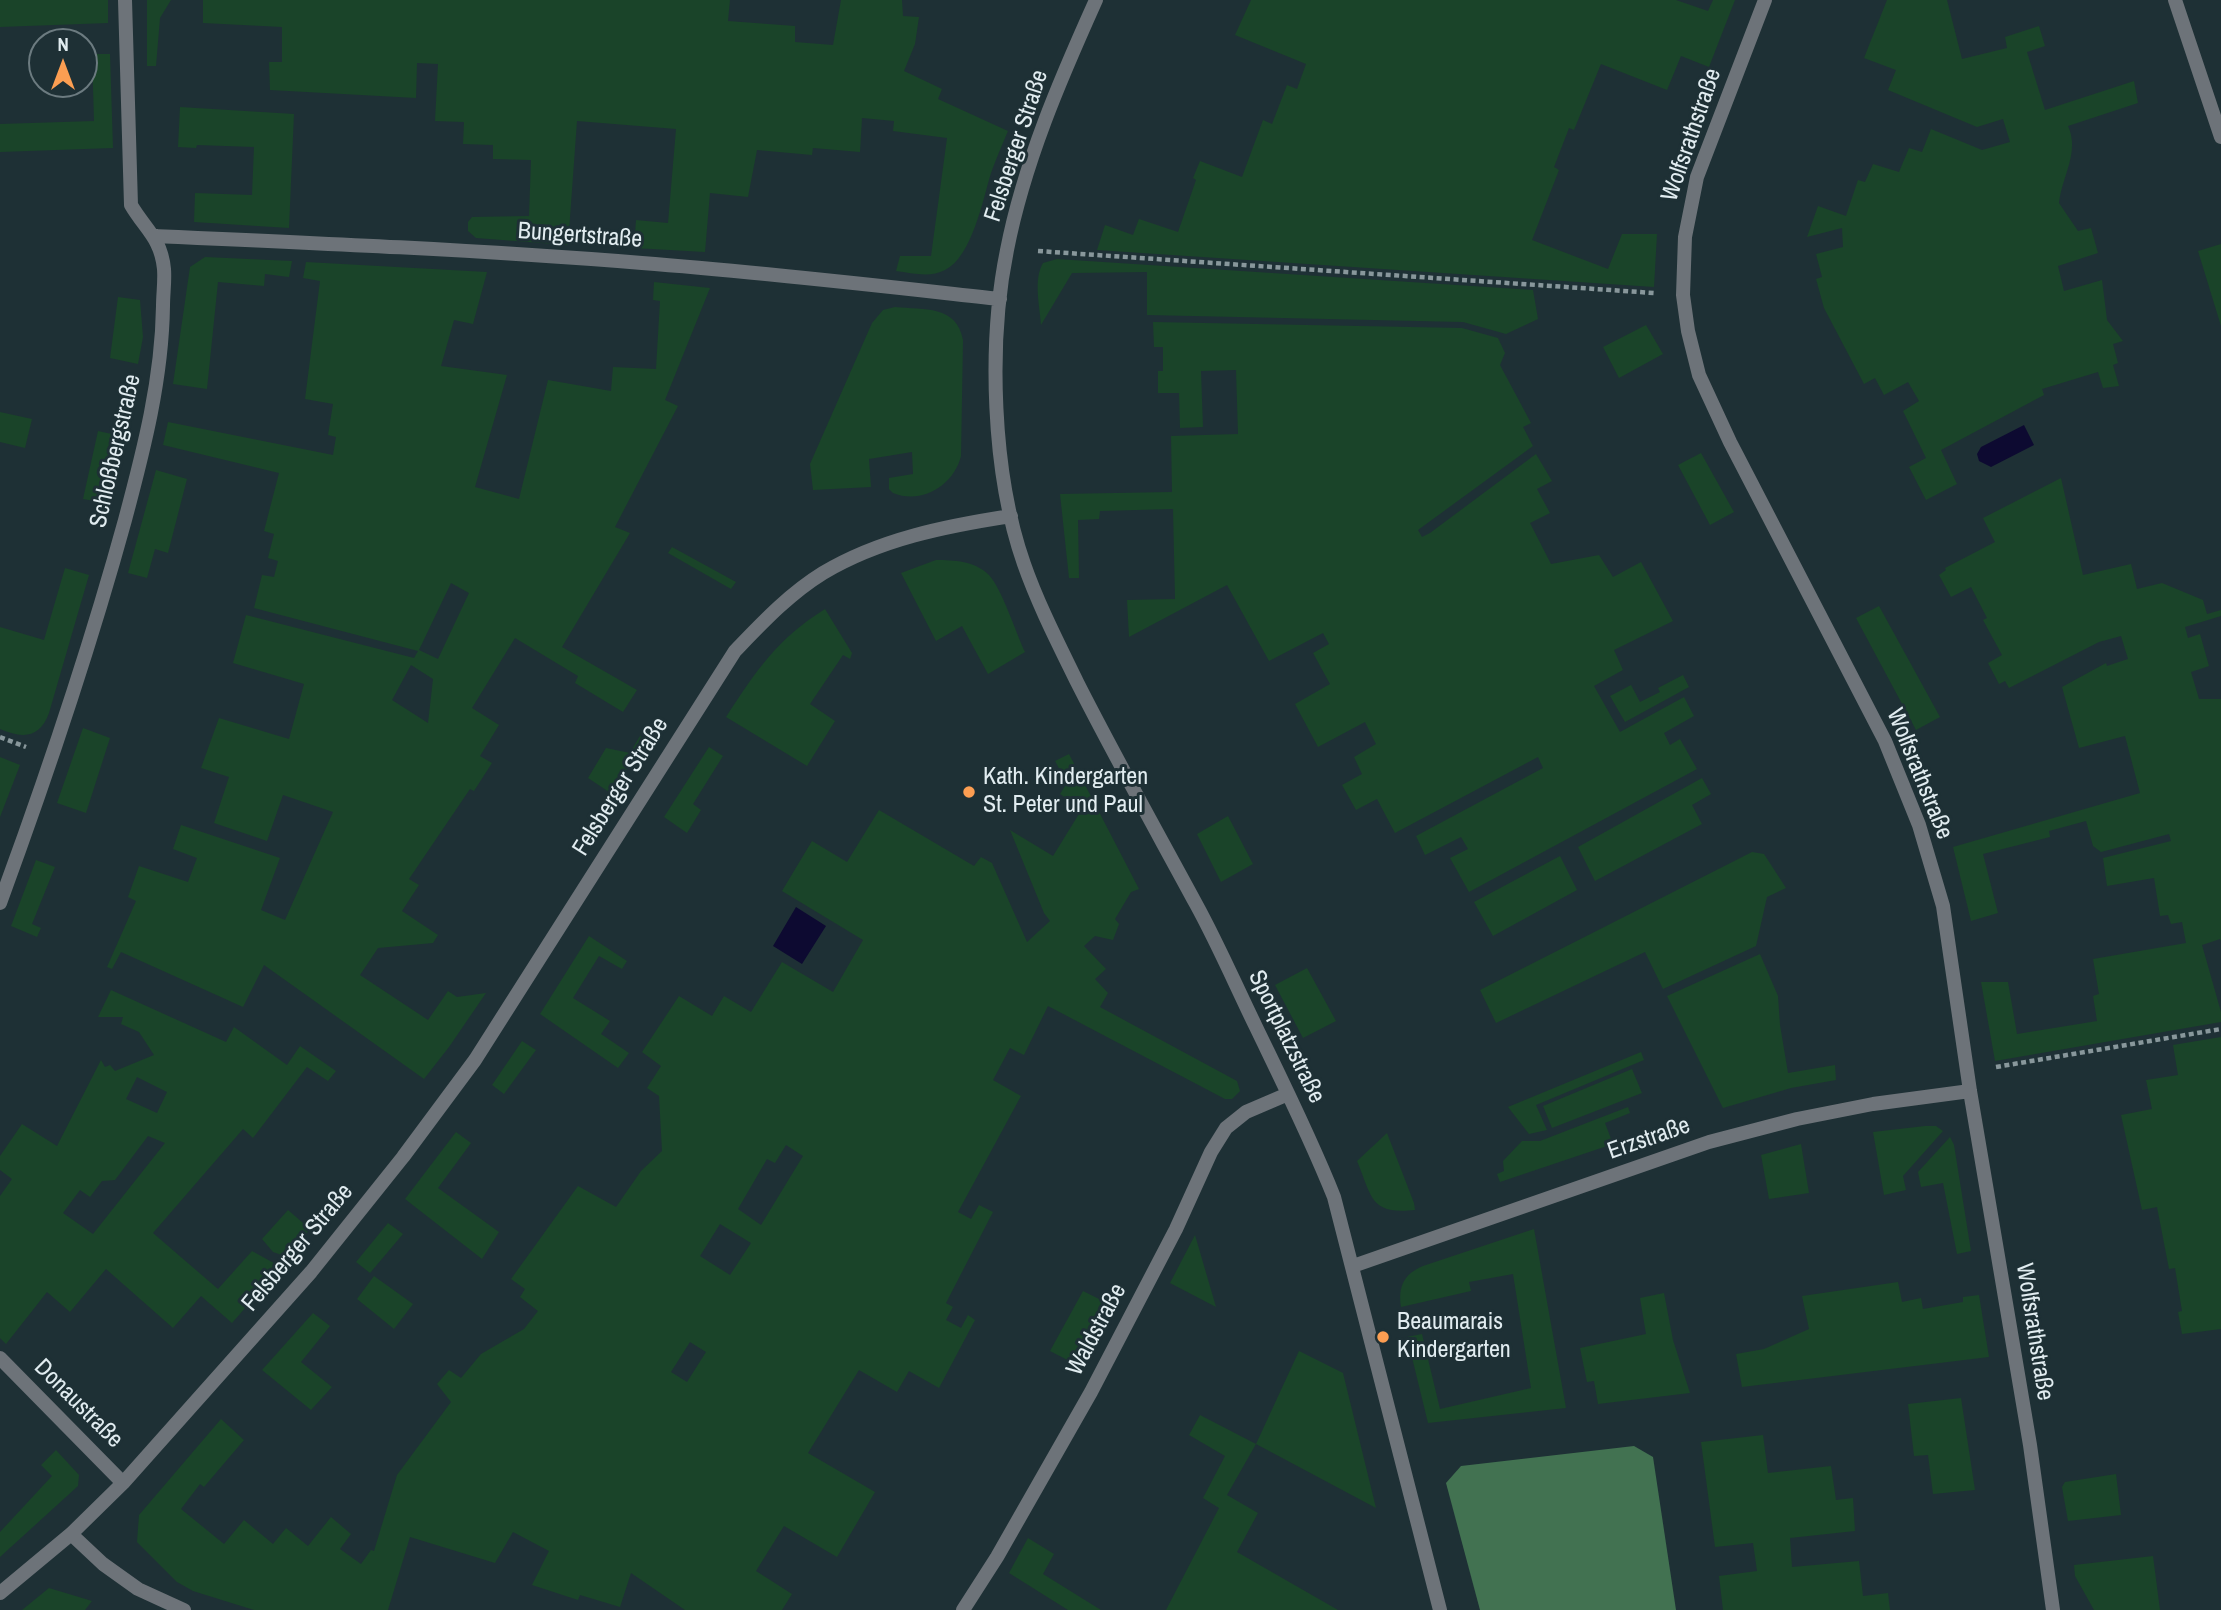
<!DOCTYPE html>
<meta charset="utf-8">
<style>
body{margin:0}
#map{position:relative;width:2221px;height:1610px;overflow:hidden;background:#1e3035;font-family:"Archivo Narrow",sans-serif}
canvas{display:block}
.north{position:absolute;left:28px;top:28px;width:70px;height:70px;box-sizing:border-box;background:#1e3035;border:2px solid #6c7b80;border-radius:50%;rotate:0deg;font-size:19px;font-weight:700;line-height:28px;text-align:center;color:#e1ecf0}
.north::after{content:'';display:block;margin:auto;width:24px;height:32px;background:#fc9e52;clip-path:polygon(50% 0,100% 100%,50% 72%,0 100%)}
</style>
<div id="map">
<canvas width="2221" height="1610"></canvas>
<div class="north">N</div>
</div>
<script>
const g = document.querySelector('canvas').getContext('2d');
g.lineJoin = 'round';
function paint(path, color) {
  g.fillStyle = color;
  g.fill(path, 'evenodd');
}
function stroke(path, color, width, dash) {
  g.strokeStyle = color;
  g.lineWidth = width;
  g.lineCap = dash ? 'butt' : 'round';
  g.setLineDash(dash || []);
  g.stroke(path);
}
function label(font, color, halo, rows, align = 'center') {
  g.font = font + ' "Archivo Narrow",sans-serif';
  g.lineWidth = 6;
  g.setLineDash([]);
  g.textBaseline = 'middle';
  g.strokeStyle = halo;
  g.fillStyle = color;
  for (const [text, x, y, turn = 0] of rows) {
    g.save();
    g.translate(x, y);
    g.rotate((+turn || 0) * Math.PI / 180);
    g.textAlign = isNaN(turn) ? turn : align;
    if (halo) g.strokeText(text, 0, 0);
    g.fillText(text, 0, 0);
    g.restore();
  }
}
const green = new Path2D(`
 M0 0H108V23L0 27Z
 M147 0H171L160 18 156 66H147Z
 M203 0H730L728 21 795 26V42L833 45 841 0H902L903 16 919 17 915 44 904 71 942 89 938 99 1008 131C1002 145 996 159 991 173 983 199 972 257 945 270 930 278 912 273 896 271L900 256H931L947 138 893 131 894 121 862 118 860 152 813 148 812 155 757 150 748 197 710 193 705 252 634 248 636 220 668 223 676 129 577 121 568 245 476 238 468 231V222L472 217 529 216 531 160 493 159V145L463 144 464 122 435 121 438 64 417 63 416 98 270 90 269 62H282V27L203 23Z
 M1251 0H1676L1708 11 1713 0H1735L1709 67 1681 56 1667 90 1601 64 1574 130 1569 128 1554 167 1559 170 1532 240 1608 269 1622 234H1657L1654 287 1097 250 1105 225 1133 235 1139 219 1178 232 1196 180 1193 178 1200 161 1242 177 1263 120 1272 124 1287 85 1297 89 1306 64 1235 35Z
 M1887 0H1947L1962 59 2007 48 2005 37 2039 26 2045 46 2027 52 2045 110 2134 81 2138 103 2068 126C2080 152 2062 176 2059 203L2078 231 2091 228 2098 253 2058 266 2064 291 2102 280 2107 320 2123 341 2113 344 2118 363 2113 365 2119 386 2103 388 2098 372 2042 389 2044 395 1941 450 1957 484 1926 500 1909 467 1926 458 1903 411 1919 401 1908 382 1884 395 1875 378 1864 384 1824 308 1816 279 1822 277 1816 254 1843 247 1842 228 1807 237 1818 206 1846 216 1858 180 1865 182 1873 164 1899 172 1909 148 1922 152 1931 129 1982 150 2010 142 2003 119 1977 127 1888 90 1896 70 1864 58Z
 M92 54H110L113 148 0 152V124L94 121Z
 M180 107 294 114 289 228 194 222 195 193 252 195 254 147 197 145 196 148 178 147Z
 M2221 244V326L2198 251Z
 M205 257 292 261 289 277 265 274 264 286 218 282 207 389 173 384 190 267Z
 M1057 259 1533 290 1538 319 1506 334 1463 322 1147 315V272L1072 273 1041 325C1040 306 1033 280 1043 263Z
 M306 262 487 272 473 324 454 320 441 366 507 375 475 487 519 499 548 380 611 391 613 367 656 369 660 301 653 300 654 282 710 288 665 400 678 406 615 527 630 533 562 647 637 690 623 712 575 683 578 676 515 638 472 708 499 725 480 756 492 763 474 791 470 789 409 879 419 885 402 911 438 935 433 943 378 948 360 975 428 1020 448 991 457 997 486 993 449 1047 424 1079 264 965 243 1007 121 952 112 969 107 967 136 901 128 897 139 866 188 882 197 858 173 849 181 825 280 858 261 910 285 920 333 812 283 795 267 841 214 823 229 777 201 768 219 718 289 739 304 684 233 663 246 615 414 658 418 651 254 608 262 575 274 577 278 561 268 558 274 534 264 531 279 473 163 445 168 422 333 455 336 437 328 435 333 404 305 399 320 281 303 278ZM451 583 469 593 438 659 419 650ZM411 665 433 679 428 723 392 700Z
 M118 297 140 300 143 337 138 364 110 358Z
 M895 307C924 310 957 305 963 340L961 456C954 485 922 505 893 493L889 489V478L913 474 912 452 869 459 871 487 813 490 810 464 872 323 883 310Z
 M1153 322 1462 328 1498 338 1505 353 1500 365 1531 423 1523 427 1533 446 1418 530 1422 537 1430 533 1536 454 1552 481 1537 489 1550 513 1530 523 1551 564 1599 555 1613 577 1641 562 1673 621 1614 650 1623 670 1594 686 1620 732 1684 697 1694 716 1664 733 1670 745 1680 739 1697 769 1469 892 1450 858 1468 849 1461 837 1425 855 1416 836 1543 768 1538 757 1395 833 1377 799 1356 810 1342 785 1362 774 1354 757 1376 744 1365 722 1318 747 1295 704 1330 684 1313 653 1329 644 1323 633 1269 661 1227 585 1129 637 1127 600 1175 599 1173 509 1100 511 1099 519 1078 520 1079 578H1069L1060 494 1172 492 1171 436 1238 434 1236 370 1201 371 1203 427 1180 428 1179 393H1158V371H1163V347H1154Z
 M1646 325 1663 354 1619 378 1603 347Z
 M0 412 32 419 25 448 0 442Z
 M98 431 121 436 106 503 83 499Z
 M1701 453 1734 512 1710 525 1678 465Z
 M156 470 187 479 168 553 155 549 147 578 128 573Z
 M2061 478 2083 575 2131 564 2137 589 2162 583 2203 600 2207 614 2221 610V616L2185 627 2188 638 2200 634 2209 666 2191 672 2199 699H2221V941L2220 939 2202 945 2221 1012V1022L1995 1061 1981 982H2008L2017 1034 2097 1021 2093 996 2099 994 2093 959 2186 943 2182 922 2171 924 2168 915 2160 916 2154 878 2107 886 2103 858 2171 841 2169 834 2101 852 2093 846 2086 821 2049 831 2050 837 1983 854 1998 913 1971 921 1953 847 2140 793 2125 736 2079 748 2062 687 2106 663 2107 666 2128 659 2121 636 2099 642 2009 688 2005 681 1999 684 1988 663 2002 655 1983 620 1987 618 1971 587 1951 597 1939 575 1946 570 1945 568 1995 542 1983 518Z
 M672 547 736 582 731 589 668 553Z
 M936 560C954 560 975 561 989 575 1002 589 1016 633 1025 652L988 674 962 626 936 641 901 573Z
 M65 568 89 575 49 713C40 738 23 739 0 729V627L44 640Z
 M1879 606 1940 717 1916 730 1856 618Z
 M825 609 852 653 850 659 843 655 810 704 835 721 807 766 726 717C756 671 777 639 825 609Z
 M1683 675 1689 687 1625 722 1610 696 1631 685 1640 702 1660 692 1658 688Z
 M83 728 110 738 86 813 57 803Z
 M640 736 645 739 612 794 588 778 606 748 630 753Z
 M709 747 723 756 693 804 701 810 687 833 664 817Z
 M1069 754 1139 889 1131 892 1115 919 1119 924 1113 940 1095 936 1084 946 1106 969 1095 979 1108 993 1100 1007 1237 1081 1240 1091 1232 1099H1225L1048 1006 1024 1055 1010 1048 993 1080 1021 1096 958 1212 971 1219 979 1205 993 1212 946 1303 953 1307 946 1320 961 1328 968 1315 975 1320 939 1388 909 1371 897 1392 859 1370 808 1453 875 1492 837 1557 784 1526 756 1571 792 1594 782 1610H685L631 1573 620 1607 580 1595 578 1600 532 1585 549 1551 513 1532 495 1563 410 1537 388 1610H254L193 1591 177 1582 137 1542 139 1515 221 1419 244 1440 204 1487 200 1484 181 1509 224 1544 244 1520 273 1544 286 1528 308 1546 331 1517 351 1534 340 1549 361 1564 371 1550 374 1551 397 1475 451 1402 437 1384 449 1370 461 1378 481 1354 524 1329 538 1311 520 1297 525 1289 511 1279 578 1186 616 1207 641 1171 662 1151 659 1096 647 1088 661 1066 642 1052 679 996 712 1016 724 996 751 1012 782 962 833 992 863 940 782 891 812 841 847 862 879 810 974 866 981 857 992 863 1027 942 1050 921 1044 913 1010 830 1053 856 1082 809 1060 794 1067 783 1055 761ZM786 1145 803 1156 761 1225 738 1209 767 1159 775 1163ZM720 1224 751 1243 730 1275 700 1256ZM690 1342 706 1352 687 1382 671 1372Z
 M0 757 20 765 0 817Z
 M1702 778 1711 794 1692 805 1702 824 1595 881 1578 847Z
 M1228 816 1253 864 1221 882 1197 834Z
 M1752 852 1764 854 1786 888 1767 897 1756 946 1663 989 1645 952 1496 1023 1480 990Z
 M1560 856 1577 890 1493 936 1474 902Z
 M36 860 55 867 32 924 41 928 37 937 11 926Z
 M589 936 627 961 622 969 599 956 573 998 610 1021 601 1034 629 1053 618 1068 540 1014Z
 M1760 954 1778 996 1780 1025 1788 1073 1835 1065 1836 1080 1791 1088 1723 1108 1667 996Z
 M1307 968 1336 1021 1303 1038 1275 985Z
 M111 990 226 1042 234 1027 287 1065 300 1046 336 1071 328 1081 307 1067 253 1138 243 1129 153 1233 218 1289 252 1251 281 1267 232 1323 201 1296 173 1328 106 1269 70 1312 47 1292 6 1344 0 1338V1196L12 1179 0 1170V1156L22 1124 57 1146 101 1060 105 1067 110 1065 115 1071 154 1055 139 1032 121 1024 123 1017H98ZM137 1077 167 1092 157 1113 126 1099ZM148 1136 165 1143 93 1234 63 1213 80 1190 90 1197 102 1181 115 1180Z
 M2221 1037V1329L2182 1334 2178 1312 2182 1311 2175 1268 2169 1269 2157 1207 2142 1210 2121 1115 2152 1109 2146 1080 2178 1075 2173 1045Z
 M522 1041 536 1050 504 1094 492 1085Z
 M1641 1052 1644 1060 1536 1105 1547 1130 1529 1134 1508 1107Z
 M1632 1069 1642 1093 1552 1128 1543 1106Z
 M1628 1107 1630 1113 1605 1123 1613 1144 1500 1182 1497 1174 1504 1171 1503 1161 1522 1141H1540Z
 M1925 1126H1936L1943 1131 1903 1176 1906 1190 1884 1195 1873 1132Z
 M456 1132 471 1143 438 1188 499 1232 482 1259 405 1199Z
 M1387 1133 1414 1203 1415 1210C1370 1215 1372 1197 1357 1161Z
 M1950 1137 1954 1145 1971 1251 1957 1254 1943 1183 1921 1187 1918 1172Z
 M1801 1144 1809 1193 1769 1199 1761 1155Z
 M288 1210 310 1229 288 1257 273 1252 262 1239Z
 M388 1223 403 1234 370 1273 356 1262Z
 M1534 1229 1566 1408 1428 1423 1407 1337 1422 1334 1440 1409 1531 1388 1513 1274 1469 1282 1471 1291 1401 1307C1398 1286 1404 1274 1423 1266Z
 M1195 1235 1216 1307 1170 1283Z
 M374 1276 413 1304 394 1329 357 1299Z
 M1898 1282 1902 1302 1921 1298 1923 1309 1963 1302V1297L1979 1295 1989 1357 1742 1387 1736 1354 1764 1349 1809 1329 1802 1296Z
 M1083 1291 1113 1306 1081 1367 1050 1351Z
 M1664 1293 1673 1340 1690 1393 1598 1404 1594 1381 1587 1382 1580 1348 1646 1334 1640 1298Z
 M313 1313 330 1326 301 1362 332 1387 311 1410 262 1370Z
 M1299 1351 1343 1373 1376 1508 1256 1444 1227 1495 1258 1513 1237 1552 1338 1610H1166L1219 1508 1203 1498 1225 1456 1189 1435 1200 1415 1256 1444Z
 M1961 1398 1975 1490 1933 1494 1928 1455 1914 1456 1908 1404Z
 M1763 1435 1768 1473 1831 1466 1836 1500 1853 1498 1855 1531 1790 1538 1792 1567 1859 1561 1863 1596 1888 1593 1890 1610H1723L1719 1576 1757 1571 1753 1543 1715 1547 1701 1442Z
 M56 1450 79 1475 78 1486 0 1557V1532L52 1476 41 1465Z
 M2116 1474 2121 1515 2068 1521 2062 1487 2065 1482Z
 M1028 1538 1054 1554 1043 1574 1101 1610H1068L1009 1573Z
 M2153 1556 2160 1610H2094L2075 1576 2074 1565Z
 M49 1588 92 1601 85 1610H22Z`);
const forest = new Path2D(`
 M1634 1446 1653 1457 1676 1610H1480L1446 1483 1461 1466Z`);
const water = new Path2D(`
 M2024 425 2034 445 1991 467 1979 461 1977 454 1981 447Z
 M796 907 826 926 802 964 773 946Z`);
const path = new Path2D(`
 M1038 251 1654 293
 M0 737 26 747
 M1996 1067 2221 1029`);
const minor = new Path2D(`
 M1096 0C1060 80 1024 163 1007 250 988 343 992 473 1024 564 1038 604 1058 643 1077 682 1115 757 1156 830 1196 904 1218 944 1236 986 1256 1027 1283 1083 1311 1139 1334 1197L1440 1610
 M1765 0 1697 177 1685 237 1683 295 1688 331 1699 375 1730 442 1885 741 1919 825 1943 906 1970 1091 2030 1445 2053 1610
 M2175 0 2221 137
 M155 236C317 243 480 250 642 263 761 272 881 286 1000 299
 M0 903C47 775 89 651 125 520 144 449 162 379 163 306 163 294 165 281 164 269 161 238 145 229 131 205L125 0
 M1353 1266 1709 1142 1797 1119 1873 1104 1970 1091
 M0 1358 123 1483
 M71 1534 103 1564 138 1589 184 1610
 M0 1593 71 1534 123 1483 311 1272 403 1157 475 1060 735 651C762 623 789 594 823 573 880 539 946 526 1011 516
 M963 1610 997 1557 1091 1392 1176 1229 1211 1152 1226 1128 1246 1112 1288 1094`);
const markers = [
 [969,792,7,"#fc9e52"],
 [1383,1337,7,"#fc9e52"]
];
const streetNames = [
 ["Wolfsrathstraße",1692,135,-71],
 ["Felsberger Straße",1017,146,-72],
 ["Bungertstraße",580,236,4],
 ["Schloßbergstraße",116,451,-77],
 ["Wolfsrathstraße",1919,774,68],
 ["Felsberger Straße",621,787,-58],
 ["Sportplatzstraße",1286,1037,64],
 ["Erzstraße",1649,1139,-19],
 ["Felsberger Straße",298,1248,-50],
 ["Waldstraße",1097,1330,-62],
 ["Wolfsrathstraße",2034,1332,81],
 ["Donaustraße",78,1404,45]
];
const poiNames = [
 ["Kath. Kindergarten",983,778],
 ["St. Peter und Paul",983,806],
 ["Beaumarais",1397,1323],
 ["Kindergarten",1397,1351]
];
paint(green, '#1a4429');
paint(forest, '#427251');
paint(water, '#0d0a31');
stroke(path, '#88979b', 4.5, [5, 3.5]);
stroke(minor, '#6d7379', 14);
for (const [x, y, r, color] of markers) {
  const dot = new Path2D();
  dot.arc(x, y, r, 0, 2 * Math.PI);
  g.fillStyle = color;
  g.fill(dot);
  stroke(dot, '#1e3035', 2.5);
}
label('24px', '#e1ecf0', '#1e3035', streetNames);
label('24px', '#e1ecf0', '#1e3035', poiNames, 'left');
</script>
